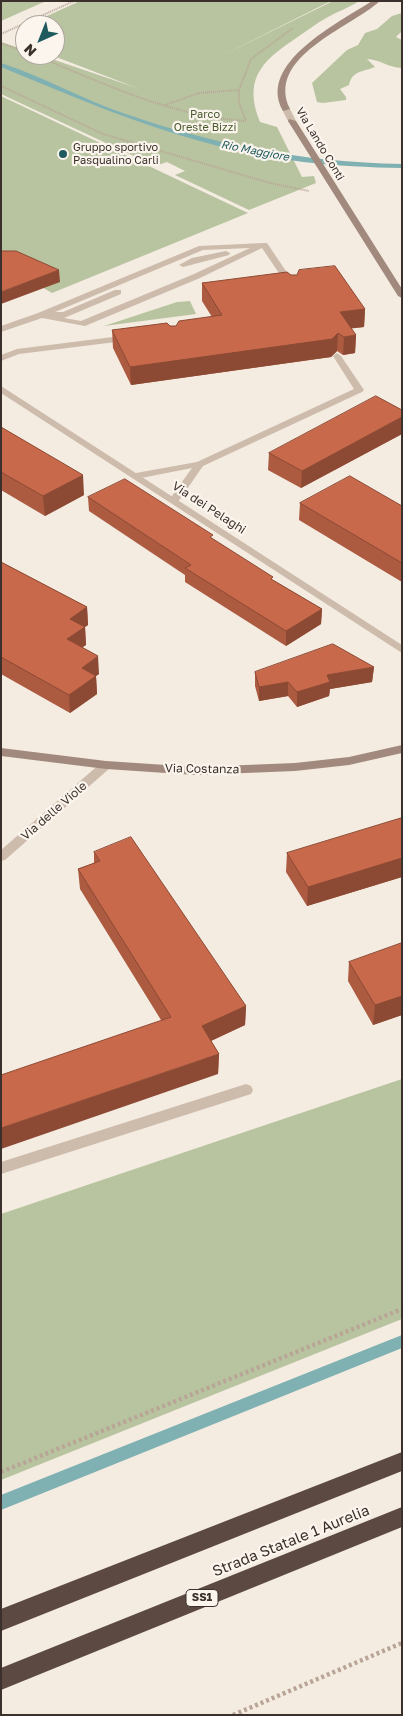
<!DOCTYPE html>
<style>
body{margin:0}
#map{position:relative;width:403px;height:1716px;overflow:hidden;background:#f4ebe1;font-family:"Golos Text",sans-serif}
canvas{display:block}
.frame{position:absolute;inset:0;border:2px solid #3b302b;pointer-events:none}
.north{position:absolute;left:15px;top:15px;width:50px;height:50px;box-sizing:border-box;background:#fbf5ee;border:1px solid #aea6a0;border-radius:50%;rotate:224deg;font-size:14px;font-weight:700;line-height:20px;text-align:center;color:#3b302b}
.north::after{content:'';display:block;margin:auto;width:18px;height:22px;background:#1f5a5e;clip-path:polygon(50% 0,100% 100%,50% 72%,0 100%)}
</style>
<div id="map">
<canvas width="403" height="1716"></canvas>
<div class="frame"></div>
<div class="north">N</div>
</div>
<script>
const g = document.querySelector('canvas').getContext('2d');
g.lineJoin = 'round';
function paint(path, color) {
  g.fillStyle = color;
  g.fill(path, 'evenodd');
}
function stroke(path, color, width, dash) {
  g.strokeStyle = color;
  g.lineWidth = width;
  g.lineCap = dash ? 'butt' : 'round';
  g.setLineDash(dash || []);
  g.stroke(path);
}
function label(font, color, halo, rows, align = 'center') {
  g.font = font + ' "Golos Text",sans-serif';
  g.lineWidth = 4.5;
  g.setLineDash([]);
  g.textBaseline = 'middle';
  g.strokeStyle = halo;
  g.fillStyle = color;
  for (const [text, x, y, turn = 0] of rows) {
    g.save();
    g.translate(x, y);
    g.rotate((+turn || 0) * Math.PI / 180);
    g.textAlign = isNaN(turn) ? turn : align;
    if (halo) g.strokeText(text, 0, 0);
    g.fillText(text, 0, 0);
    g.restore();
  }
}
const green = new Path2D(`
 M1 1H46L1 21Z
 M80 1H331L221 56 333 1H359C349 8 338 11 328 17 315 24 304 33 292 41 259 63 244 82 260 122L277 127 302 177 314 176 316 183 249 210 175 175 185 171 167 162 155 166 1 94V42L25 50V55H40L137 88 51 55H55V25H27Z
 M402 13V31L396 37 402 40V68C389 68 379 59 367 59L375 67C364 72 352 70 349 85L340 89 346 97V100L323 103 317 102 312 83 347 50 358 45 365 33 377 29 392 16Z
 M1 96 248 213 52 293 1 263Z
 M190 301 196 314 104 326 177 302Z
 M402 1079V1319L1 1480V1214Z`);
const stream = new Path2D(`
 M1 63C42 76 80 98 120 112 215 145 301 162 402 164V168C336 167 270 161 207 143 136 124 69 95 1 67Z
 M402 1335V1348L1 1510V1495Z`);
const pathFar1 = new Path2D(`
 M1 34 74 1
 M1 43 25 52
 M34 55C103 83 170 116 246 121L239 103V90L251 59 293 28
 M1 86 103 134 270 183 309 191
 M165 105 199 93 239 90`);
const path = new Path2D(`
 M1 1472 402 1309
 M233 1715 402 1643`);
const lane = new Path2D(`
 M264 243H267L296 286 295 288H289L262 248 200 278 85 326 42 318 1 332V326L38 313 199 246ZM250 248 194 274 81 321 64 318 121 294V290H115L63 312H55L203 250Z
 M226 251 230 253 229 255 183 267 179 265 192 258Z
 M337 353 341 356 364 390 362 392 203 466 178 502H170L169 500 192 468 136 479 131 476 136 473 197 462 354 389 333 356Z
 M246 1084 251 1086 253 1090 251 1094 1 1174V1162Z`);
const street = new Path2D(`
 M283 107H289L296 121 295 123H289L282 109Z
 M129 335 132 336V340L19 354 1 361V355L17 349Z
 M1 386 402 645V653L1 393Z
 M106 761 110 762 112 765 110 768 5 860 1 861V850L102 762Z`);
const secondary = new Path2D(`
 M372 1H380C350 28 265 57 290 109L283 111C256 63 340 22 372 1Z
 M289 119 296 121 402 289V298L398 296 288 121Z
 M402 745V753L349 765 295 771 196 775 106 769 1 756V748L106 761 196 767 295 763 349 757Z`);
const highway = new Path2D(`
 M402 1452V1471L1 1631V1609Z
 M402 1507V1527L1 1690V1668Z`);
const wall = new Path2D(`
 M291 275 365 309 364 327 351 328 356 335 355 353 343 355 337 351 331 357 131 385 113 348 112 330 176 326 212 317 202 301V283Z
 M402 410V434L301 488 268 470 269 453Z
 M1 427 84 495 45 516 1 490Z
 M88 497 213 539 273 580 322 609 321 624 286 646 185 582V575L89 511Z
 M300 503 402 506V582L299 520Z
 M1 562 87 607 88 625 85 627 86 645 82 647 99 674 96 676 97 694 70 713 1 674Z
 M374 667 372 682 330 689 329 696 297 707 288 696 259 701 255 686V672Z
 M402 818V877L307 906 286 872 287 853Z
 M94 852 246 1006 245 1025 211 1041 219 1054 218 1074 161 1020 80 889 78 869 94 863Z
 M402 943V1015L373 1025 348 981 349 962Z`);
const shadedWall = new Path2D(`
 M59 270 60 282 1 304V292Z
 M365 309 364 327 339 330 340 312Z
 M338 333 337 351 331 357 131 385 130 367Z
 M356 335 355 353 343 355 344 337Z
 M402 417V434L301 488 302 471Z
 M83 475 84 495 45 516 43 496Z
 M87 607 88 625 85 627 86 645 68 657 67 639 70 619Z
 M322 609 321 624 286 646V631Z
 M98 656 99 674 96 676 97 694 70 713 69 695 82 668Z
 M374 667 372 682 330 689 329 696 297 707V692L327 675Z
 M288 682V696L259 701V687Z
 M402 858V877L307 906 308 887Z
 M402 996V1015L373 1025 375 1005Z
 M246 1006 245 1025 202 1045V1026Z
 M219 1054 218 1074 1 1149V1128Z`);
const building = new Path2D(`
 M1 251H16L59 270 1 292Z
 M335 266 365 309 340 312 356 335 344 337 338 333 332 339 130 367 112 330 167 323 170 326H176L179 321 222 315 202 283 287 272 291 275H297L299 270Z
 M376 396 402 410V417L302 471 269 453Z
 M1 427 83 475 43 496 1 472Z
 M350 476 402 506V563L300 503Z
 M125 479 213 535 210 537 273 577 271 579 322 609 286 631 185 568 191 565 88 497Z
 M1 562 87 607 70 619 85 627 67 639 98 656 82 668 96 676 69 695 1 657Z
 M333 644 374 667 327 675 330 682 297 692 288 682 259 687 255 672Z
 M402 818V858L308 887 287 853Z
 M131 837 246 1006 202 1026 219 1054 1 1128V1075L171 1017 78 869 100 861 94 852Z
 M402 943V996L375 1005 349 962Z`);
const markers = [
 [63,154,5,"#1f5a5e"]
];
const farParknames = [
 ["Parco",205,115],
 ["Oreste Bizzi",205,128]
];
const farStreetnames = [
 ["Via Lando Conti",320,144,59]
];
const farPoinames = [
 ["Gruppo sportivo",73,148],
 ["Pasqualino Carli",73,161]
];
const farWaternames = [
 ["Rio Maggiore",255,151,11]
];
const shields = [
 [202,1598,32]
];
const shieldNames = [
 ["SS1",202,1598]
];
const streetNames = [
 ["Via dei Pelaghi",209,508,33],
 ["Via Costanza",202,769,1],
 ["Via delle Viole",54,811,-41]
];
const nearStreetnames = [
 ["Strada Statale 1 Aurelia",291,1541,-22]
];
paint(green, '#b8c4a0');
paint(stream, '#7fb0b2');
stroke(pathFar1, '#b9a596', 2, [1, 1]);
stroke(path, '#b9a596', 4.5, [3, 3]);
paint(lane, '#cdbbac');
paint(street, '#cdbbac');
paint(secondary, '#a18a7d');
paint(highway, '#5c4a42');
paint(wall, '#ac5a40');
paint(shadedWall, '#8c4a34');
paint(building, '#c8694b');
stroke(building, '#8c4a34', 1);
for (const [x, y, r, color] of markers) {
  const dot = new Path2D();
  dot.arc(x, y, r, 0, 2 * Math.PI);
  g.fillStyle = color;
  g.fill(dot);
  stroke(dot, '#fbf5ee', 2);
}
label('11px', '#4a5a2e', '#fbf5ee', farParknames);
label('11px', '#3b302b', '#fbf5ee', farStreetnames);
label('11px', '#3b302b', '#fbf5ee', farPoinames, 'left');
label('italic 11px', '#1f5a5e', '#fbf5ee', farWaternames);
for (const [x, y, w] of shields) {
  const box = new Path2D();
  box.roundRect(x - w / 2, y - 8.5, w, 17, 4);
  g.fillStyle = '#fbf5ee';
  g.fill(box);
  stroke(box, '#3b302b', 1);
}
label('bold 11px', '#3b302b', null, shieldNames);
label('12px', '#3b302b', '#fbf5ee', streetNames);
label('15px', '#3b302b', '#fbf5ee', nearStreetnames);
</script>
